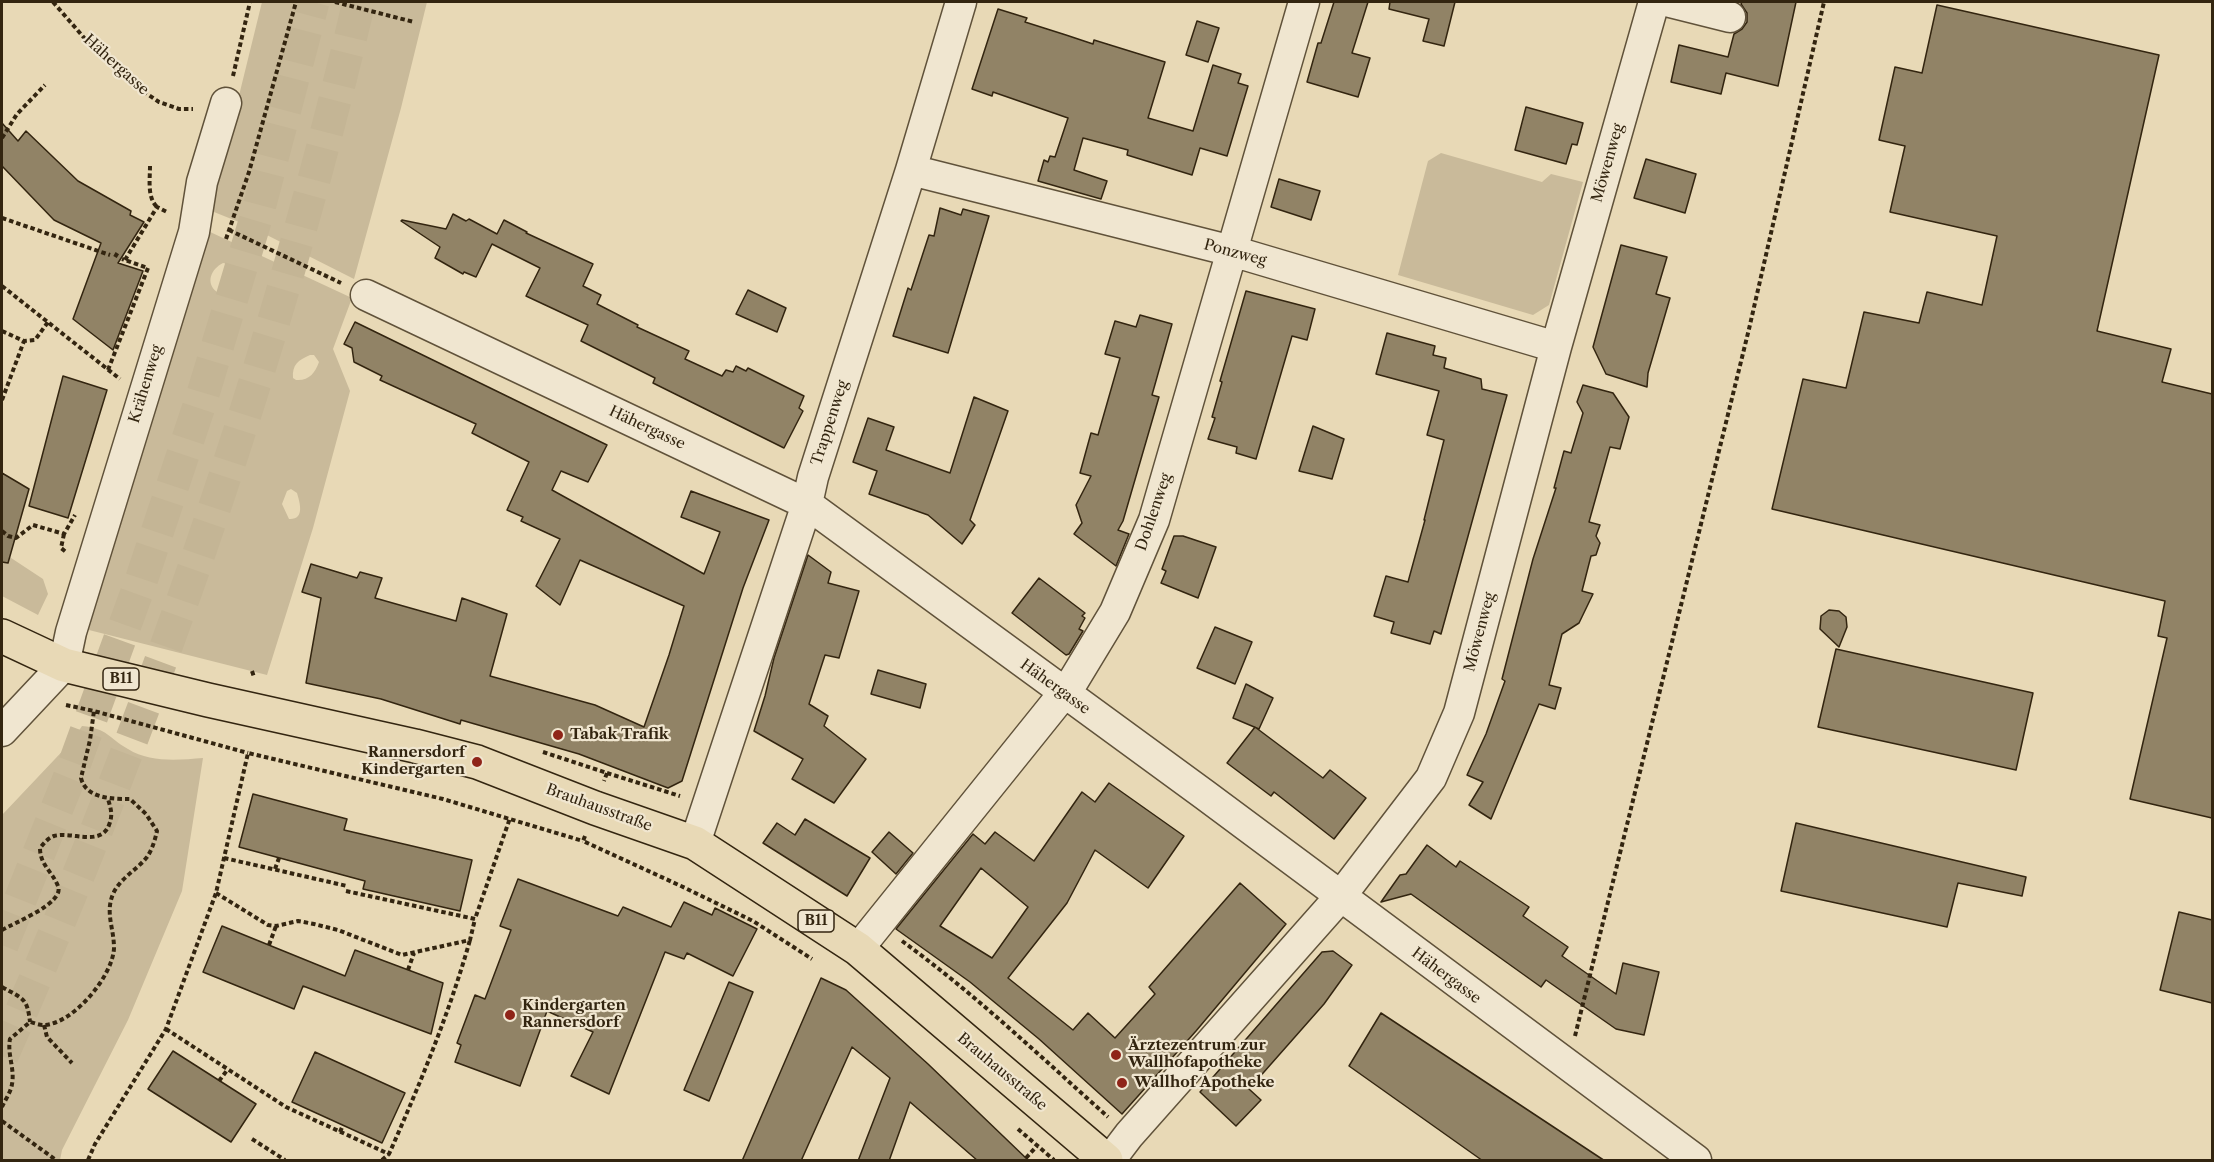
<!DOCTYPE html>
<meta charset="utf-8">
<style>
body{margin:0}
#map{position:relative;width:2214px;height:1162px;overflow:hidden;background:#e8d9b6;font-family:"Libre Caslon Text",serif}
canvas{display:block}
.frame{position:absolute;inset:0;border:3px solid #332510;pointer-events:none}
</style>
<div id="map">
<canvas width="2214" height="1162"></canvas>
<div class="frame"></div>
</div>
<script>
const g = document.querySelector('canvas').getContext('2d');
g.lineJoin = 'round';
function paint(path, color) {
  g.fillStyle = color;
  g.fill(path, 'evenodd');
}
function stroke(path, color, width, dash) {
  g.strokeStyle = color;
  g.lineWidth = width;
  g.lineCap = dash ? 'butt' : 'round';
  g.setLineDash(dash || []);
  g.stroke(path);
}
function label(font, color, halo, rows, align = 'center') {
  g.font = font + ' "Libre Caslon Text",serif';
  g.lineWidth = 4.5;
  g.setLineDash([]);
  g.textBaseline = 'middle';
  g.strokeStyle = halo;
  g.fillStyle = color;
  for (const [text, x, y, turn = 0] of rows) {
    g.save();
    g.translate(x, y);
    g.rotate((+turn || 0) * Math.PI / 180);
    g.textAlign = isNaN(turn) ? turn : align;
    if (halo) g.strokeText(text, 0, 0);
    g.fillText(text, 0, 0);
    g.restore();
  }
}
const green = new Path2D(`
 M262 2H427L401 108 354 279 249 226 214 212 208 205 233 120Z
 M1441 153 1542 182 1551 174 1583 182 1549 305 1533 315 1398 275 1428 161Z
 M208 231 352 298 333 349 350 391 313 528 267 675 85 629ZM223 263 228 264C233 274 232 282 225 290L217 292C205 283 211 269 223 263ZM310 355H314L319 362C315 373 309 381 296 380L293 378C292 365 298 360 310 355ZM291 489 297 493C300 503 305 520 289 519L282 504 287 491Z
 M2 552 43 579 48 594 38 615 2 596Z
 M82 726C109 729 107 737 128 749 150 763 179 760 203 758L182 891 128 1020 62 1150 60 1160H2V815L72 741Z`);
const building = new Path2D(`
 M1334 2H1368L1352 53 1370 58 1358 97 1307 82 1318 43H1321Z
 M1390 2H1455L1444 46 1423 41 1429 19 1389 9Z
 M1742 2H1796L1778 86 1726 73 1721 94 1671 82 1679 45 1728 57 1734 34 1742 29 1747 22V13L1741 4Z
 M1937 5 2159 55 2097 331 2171 349 2162 382 2212 394V818L2130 799 2167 638 2158 636 2165 601 1772 509 1803 379 1846 388 1864 312 1919 323 1927 292 1982 305 1997 236 1890 212 1905 146 1879 140 1895 67 1922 73Z
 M998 9 1027 18 1025 22 1066 35 1093 44 1094 40 1165 62 1148 118 1193 131 1213 65 1241 74 1238 83 1248 86 1227 156 1200 148 1192 175 1127 155 1128 150 1083 138 1074 170 1107 181 1101 199 1038 181 1044 160 1048 162 1050 156 1055 157 1068 118 993 92 992 96 972 89Z
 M1197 21 1219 28 1208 62 1186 55Z
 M1526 107 1583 123 1577 145 1572 144 1566 164 1515 150Z
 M2 123 18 141 26 131 78 181 131 211 130 215 144 222 118 263 143 271 113 350 73 319 101 243 54 220 2 166Z
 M1646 159 1696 174 1685 213 1634 198Z
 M1279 179 1320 191 1311 220 1271 207Z
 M940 208 961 215 963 209 989 216 948 353 893 336 908 288 911 290 929 235 934 236Z
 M453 214 466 221 469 219 497 234 504 220 527 232 526 233 593 264 583 286 601 295 597 304 638 325 637 327 689 351 685 359 722 376 726 370 733 372 736 366 746 371 748 368 804 396 799 408 803 411 784 448 653 383 655 378 581 341 588 325 526 296 540 268 492 244 476 277 464 272 463 274 435 258 440 247 401 221 402 220 446 229Z
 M1621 245 1667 257 1656 294 1670 298 1648 373 1647 387 1606 374 1593 347Z
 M748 290 786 308 777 332 736 314Z
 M1246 291 1315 309 1307 340 1292 336 1256 459 1236 453 1237 447 1208 439 1215 418 1212 417 1222 382 1220 381Z
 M1140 315 1172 324 1152 395 1159 397 1123 521 1118 530 1129 534 1116 566 1074 534 1082 523 1076 505 1091 476 1080 473 1091 433 1098 435 1120 358 1105 354 1115 321 1136 327Z
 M355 322 607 445 588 482 561 471 552 490 704 574 720 532 681 517 691 491 769 520 743 588 682 781 668 788 579 754 461 720 460 724 381 699 306 683 321 598 302 592 311 564 357 578 360 572 382 578 375 598 456 621 462 598 507 614 490 676 595 705 644 727 669 655 684 606 580 560 560 605 536 586 560 539 521 521 523 517 507 510 529 462 472 433 476 424 380 380 382 376 354 362 352 348 344 344Z
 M1387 333 1435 346 1433 355 1446 358 1444 368 1481 379 1482 389 1507 395 1441 634 1434 631 1430 644 1391 633 1394 622 1374 616 1386 576 1408 582 1425 520H1424L1444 440 1427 435 1439 391 1376 374Z
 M63 376 107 390 68 518 29 506Z
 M1583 385 1613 393 1629 417 1620 449 1610 447 1589 522 1600 525 1596 536 1600 543 1596 555 1591 556 1582 591 1593 594 1579 623 1562 634 1549 685 1561 688 1555 709 1539 704 1491 819 1469 805 1483 782 1467 775 1486 734 1505 681 1502 679 1533 559 1556 488H1554L1564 451 1571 453 1583 413 1577 402Z
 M974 397 1008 411 970 520 975 525 962 544 928 515 869 494 877 471 853 462 868 418 894 427 886 450 950 473Z
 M1313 426 1344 439 1332 479 1299 471Z
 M2 473 29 489 8 563 2 562Z
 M1174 536H1183L1216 547 1198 598 1161 583 1166 571 1162 569Z
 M808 555 831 572 828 583 859 591 839 658 825 655 809 704 828 716 824 726 866 759 834 803 792 779 803 759 754 731 765 696 774 658Z
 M1039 578 1085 613 1082 616 1085 618 1079 629 1083 631 1069 654 1066 655 1012 613Z
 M1829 610 1839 611 1846 617 1847 627 1839 647 1820 629 1821 616Z
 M1215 627 1252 642 1235 684 1197 668Z
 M1836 649 2033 693 2016 770 1818 727Z
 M878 670 926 684 920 708 871 694Z
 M1246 684 1273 698 1259 729 1233 718Z
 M1255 727 1323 778 1330 770 1366 798 1334 839 1274 792 1271 796 1227 763Z
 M1109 783 1184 836 1148 888 1095 850 1067 903 1008 978 1073 1030 1088 1013 1115 1038 1155 994 1149 987 1240 883 1286 924 1196 1031 1122 1114 1039 1039 970 982 896 929 973 834 985 844 995 832 1034 861 1082 792 1095 802ZM981 868 1028 907 992 958 940 926Z
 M253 794 347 819 344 830 472 860 460 911 363 889 365 881 239 847Z
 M805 819 870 858 847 896 763 843 777 823 795 835Z
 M1796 823 2026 877 2022 896 1958 883 1947 927 1781 891Z
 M889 832 913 853 896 874 872 852Z
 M1427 845 1456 867 1460 861 1529 907 1523 916 1568 947 1562 956 1616 994 1623 963 1659 972 1644 1035 1616 1029 1546 980 1541 987 1411 894 1381 902 1400 875 1406 874Z
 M518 879 618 916 623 907 671 927 684 902 712 915 715 908 757 929 733 976 687 953 684 959 665 952 609 1094 571 1076 593 1032 547 1011 520 1086 455 1062 461 1045 457 1043 475 995 485 999 511 930 500 926Z
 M2179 912 2212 920V1003L2160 990Z
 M222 926 345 976 355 950 443 983 431 1034 303 986 294 1009 203 972Z
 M1333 951 1352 965 1324 1004 1249 1089 1261 1100 1236 1126 1200 1092 1322 952Z
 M821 978 846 990 928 1064 1029 1161H978L910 1102 889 1161H858L890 1078 852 1047 801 1161H742Z
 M729 982 753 992 709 1101 684 1090Z
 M1381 1013 1605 1161H1483L1349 1066Z
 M173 1051 256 1104 231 1142 148 1089Z
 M315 1052 405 1093 382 1143 292 1102Z`);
const highwayTunnel = new Path2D(`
 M2 945 70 776 141 581 203 394 259 208 313 2
 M2 1056C151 717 274 363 359 2`);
const path = new Path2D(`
 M53 2 93 48 137 87 159 102 179 109H193
 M335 2 414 22
 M233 76 250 2
 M2 138 17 114 45 85
 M150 166C150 180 147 197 157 207
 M2 218 110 255
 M229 230 341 283
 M226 239 249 172 296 2
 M115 257 118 252
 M125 260 157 207 167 212
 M2 286 120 379
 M2 331 24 341 35 340 48 322
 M108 370 148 268 122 259
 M2 400 24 341
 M2 531 8 536 16 538 33 525 64 534 75 515
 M64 534 61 548 66 552
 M252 671 254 677
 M66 705 94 711 248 753
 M543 752 607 773 604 781
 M607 773 680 796
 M585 836 583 841 681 886 753 921 812 959
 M224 858 347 886
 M275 869 279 858
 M346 891 475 919 510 818
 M216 893 268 925 276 926 298 921 314 924 338 930 402 955 470 940 475 919
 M2 930C14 923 65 903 58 886 52 871 40 865 40 848 44 843 48 838 54 836 71 831 101 847 109 825 113 815 111 809 108 799
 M902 941C975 994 1041 1057 1108 1117
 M269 945 276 926
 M408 970 414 953
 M2 987C23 999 27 997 30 1022
 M44 1025 47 1037 72 1063
 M166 1029 286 1107 389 1154C420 1084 449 1014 470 940
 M1575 1036 1749 329 1824 2
 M219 1081 228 1069
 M2 1107C5 1100 11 1092 12 1084 15 1069 7 1054 10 1039L30 1022C34 1023 39 1025 44 1025 73 1024 113 976 114 948 114 928 105 913 113 894 120 878 137 870 147 857 152 850 155 840 157 831L146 814 130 799C113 799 86 799 81 778L90 740 94 711
 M2 1121 56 1160
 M1018 1129 1054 1160
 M340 1132 343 1125
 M252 1139 285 1160
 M1026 1158 1037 1146
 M88 1160 95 1144 166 1029 216 893 248 753 443 799 583 841
 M382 1160 389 1154`);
const minor = new Path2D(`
 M1670 2 1730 17
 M911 170 1232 251 1556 347
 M366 295 807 504 1205 795 1696 1160
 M2 731 64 665 71 632 194 232 202 182 226 103
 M695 843 807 504 813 477 911 170 961 2
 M858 949 1072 683 1115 612 1154 520 1304 2
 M1110 1160 1129 1135 1340 897 1431 778 1459 713 1556 347 1654 2`);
const major = new Path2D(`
 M2 636 64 665 208 700 415 746 477 762 595 808 695 843 858 949 1106 1160`);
const markers = [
 [558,735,6,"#8f2418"],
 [477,762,6,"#8f2418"],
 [510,1015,6,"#8f2418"],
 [1116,1055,6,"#8f2418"],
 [1122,1083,6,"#8f2418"]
];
const shields = [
 [121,679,36],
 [816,921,36]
];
const shieldNames = [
 ["B11",121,679],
 ["B11",816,921]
];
const streetNames = [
 ["Hähergasse",116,65,42],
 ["Möwenweg",1608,163,-74],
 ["Ponzweg",1235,253,15],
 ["Krähenweg",146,384,-73],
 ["Trappenweg",830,423,-72],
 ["Hähergasse",647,428,25],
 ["Dohlenweg",1154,512,-71],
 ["Möwenweg",1480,632,-75],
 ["Hähergasse",1055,687,36],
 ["Brauhausstraße",599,808,20],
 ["Hähergasse",1446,976,37],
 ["Brauhausstraße",1002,1072,40]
];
const poiNames = [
 ["Tabak Trafik",570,735],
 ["Rannersdorf",465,753,"right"],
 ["Kindergarten",465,770,"right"],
 ["Kindergarten",522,1006],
 ["Rannersdorf",522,1023],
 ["Ärztezentrum zur",1128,1046],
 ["Wallhofapotheke",1128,1063],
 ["Wallhof Apotheke",1134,1083]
];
paint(green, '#c9ba9a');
paint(building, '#918366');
stroke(building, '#332510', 1.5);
stroke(highwayTunnel, '#c4b595', 33, [33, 16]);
stroke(minor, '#60523a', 33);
stroke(major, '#332510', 36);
stroke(path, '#332510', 4, [4.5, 3]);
stroke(minor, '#f0e6d0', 30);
stroke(major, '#e8d9b6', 33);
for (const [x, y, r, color] of markers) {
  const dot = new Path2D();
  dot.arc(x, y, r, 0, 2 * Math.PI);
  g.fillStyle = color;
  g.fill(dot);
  stroke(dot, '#f0e6d0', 2);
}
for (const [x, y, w] of shields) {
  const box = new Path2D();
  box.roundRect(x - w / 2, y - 11, w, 22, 4.5);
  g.fillStyle = '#f0e6d0';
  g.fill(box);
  stroke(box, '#332510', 1.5);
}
label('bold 14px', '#332510', null, shieldNames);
label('15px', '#332510', '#f0e6d0', streetNames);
label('bold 15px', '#332510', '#f0e6d0', poiNames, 'left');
</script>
